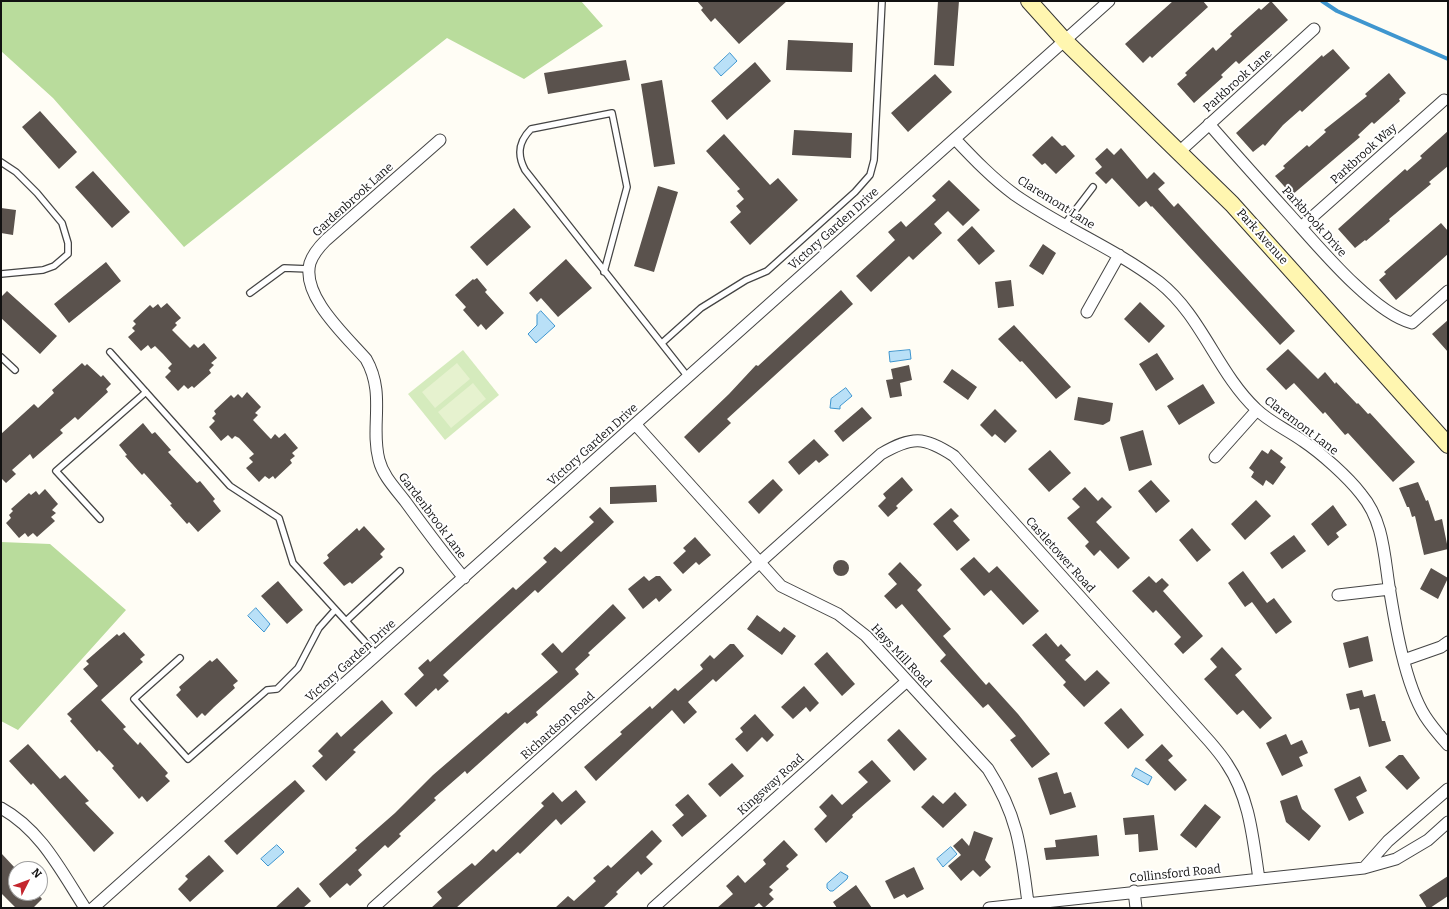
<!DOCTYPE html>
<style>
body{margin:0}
#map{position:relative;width:1449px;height:909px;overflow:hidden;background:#fffdf5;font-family:Bitter,serif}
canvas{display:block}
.frame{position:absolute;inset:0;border:2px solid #111;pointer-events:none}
.north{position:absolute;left:8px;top:861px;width:40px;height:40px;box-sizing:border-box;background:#fff;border:1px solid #a0a0a0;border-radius:50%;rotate:48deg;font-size:11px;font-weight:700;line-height:16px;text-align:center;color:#111}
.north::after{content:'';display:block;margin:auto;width:14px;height:18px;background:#c4262e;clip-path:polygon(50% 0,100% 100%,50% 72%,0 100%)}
</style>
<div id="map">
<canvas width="1449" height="909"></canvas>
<div class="frame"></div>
<div class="north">N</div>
</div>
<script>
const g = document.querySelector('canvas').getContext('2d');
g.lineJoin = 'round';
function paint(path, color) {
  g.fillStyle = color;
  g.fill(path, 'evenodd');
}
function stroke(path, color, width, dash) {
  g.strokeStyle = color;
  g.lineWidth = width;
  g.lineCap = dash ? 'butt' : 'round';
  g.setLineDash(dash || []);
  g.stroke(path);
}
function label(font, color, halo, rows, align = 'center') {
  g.font = font + ' Bitter,serif';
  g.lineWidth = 4;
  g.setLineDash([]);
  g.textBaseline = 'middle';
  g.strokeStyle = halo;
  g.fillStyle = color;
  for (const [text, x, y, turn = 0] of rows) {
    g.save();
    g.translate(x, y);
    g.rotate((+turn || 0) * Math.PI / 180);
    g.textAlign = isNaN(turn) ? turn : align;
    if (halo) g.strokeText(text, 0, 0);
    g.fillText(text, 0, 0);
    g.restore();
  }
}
const green = new Path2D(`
 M463 350 499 395 445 440 408 394Z`);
const forest = new Path2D(`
 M1 1H581L603 26 524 79 447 38 184 247 53 98 1 51Z
 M1 542 50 544 126 610 18 730 1 721Z`);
const pitch = new Path2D(`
 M457 363 470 379 435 408 422 392Z
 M473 383 486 399 451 428 438 412Z`);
const water = new Path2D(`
 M730 53 737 61 721 76 714 68Z
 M541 311 555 326 536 343 528 334 537 325V315Z
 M910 350 911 359 890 362 889 352Z
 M846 388 852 396 840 406V409L830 408 831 399Z
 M256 608 270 624 264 632 248 616Z
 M1136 768 1152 777 1148 785 1132 776Z
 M277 845 284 852 268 866 261 859Z
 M951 847 957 854 943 867 937 859Z
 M841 872 848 876 847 879 833 891H830L827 888V884Z`);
const stream = new Path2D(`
 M1322 1 1337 11 1448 59`);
const building = new Path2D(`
 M697 1H787L739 44 715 18 711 22 701 10 703 8Z
 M938 1H959L954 66 934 65Z
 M1173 1H1203L1208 7 1152 58 1150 56 1143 63 1125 44Z
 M1271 1 1288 20 1239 64 1236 61 1221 75 1223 77 1194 103 1177 84 1187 75 1185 73 1213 47 1216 51 1232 36 1230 34 1240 25 1259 8 1261 10Z
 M788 40 853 43 852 72 786 70Z
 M1333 49 1350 68 1302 112 1300 110 1283 125 1265 146 1263 144 1253 152 1236 133 1322 55 1323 57Z
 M626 60 630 80 548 94 544 73Z
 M755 62 771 81 727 120 711 101Z
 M1389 73 1406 93 1399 99 1400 101 1374 124 1372 122 1358 135 1360 137 1292 195 1275 176 1285 168 1283 166 1307 145 1309 147 1326 132 1324 130 1367 96 1365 94Z
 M935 74 952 92 908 132 891 113Z
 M662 80 675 164 654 167 641 84Z
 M40 111 77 152 59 169 22 127Z
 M794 130 852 133 851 158 792 155Z
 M1448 131V166L1429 182 1431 184 1389 219 1390 221 1366 241 1365 240 1355 248 1338 229 1405 169 1407 171 1422 158 1420 156Z
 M724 134 770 185 778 178 798 200 750 245 730 222 741 212 736 206 744 199 737 191 740 189 706 151Z
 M1052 136 1062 146 1065 145 1075 156 1056 174 1045 163 1042 165 1032 155Z
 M1107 148 1114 155 1121 148 1147 179 1154 172 1165 183 1158 189 1174 207 1178 203 1295 331 1280 345 1152 206 1151 207 1146 201 1139 207 1112 178 1106 184 1095 173 1102 167 1095 159Z
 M93 171 130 212 112 228 75 187Z
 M949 180 980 210 963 226 948 211 934 224 942 233 913 260 909 256 871 292 856 276 895 240 888 232 901 221 906 227 936 200 932 196Z
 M658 186 678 192 654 272 634 266Z
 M1 208 16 210 13 235 1 233Z
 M514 208 531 227 487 266 470 247Z
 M1441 223 1448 231V254L1396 300 1379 280 1386 274 1384 272Z
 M972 226 995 251 979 265 957 240Z
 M1043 244 1056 253 1043 275 1029 266Z
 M566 259 592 288 558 317 541 298 537 302 529 293Z
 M106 262 121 281 69 323 54 304Z
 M477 278 487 290 485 292 504 313 486 330 481 324 478 327 463 310 466 307 455 295 473 279 474 280Z
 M1011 280 1014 306 998 308 995 282Z
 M841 290 853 304 727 419 731 423 699 453 684 437 729 394 756 365 758 366Z
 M7 291 57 336 40 354 1 318V297Z
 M1140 302 1165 326 1149 343 1124 319Z
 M167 303 181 318 175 323 177 325 172 330 190 348 194 344 198 348 204 343 217 358 211 363 214 365 209 370 211 373 194 388 192 386 188 389 184 385 178 391 165 377 171 371 168 368 172 364 163 354 155 346 151 349 148 345 141 351 128 337 135 331 132 328 136 324 133 321 150 305 153 308 158 304 161 308Z
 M1448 320V352L1432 334Z
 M1014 325 1071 387 1056 399 1022 361 1020 362 998 339Z
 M1288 349 1318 379 1325 372 1335 384 1336 382 1357 404 1358 403 1368 414 1370 413 1415 462 1393 482 1348 433 1345 435 1325 412 1323 414 1294 383 1286 390 1266 369Z
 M1157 353 1174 379 1156 391 1139 364Z
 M82 363 85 366 87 364 101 377 103 375 111 384 106 389 108 392 78 420 75 417 60 430 63 433 33 459 30 454 12 470 16 474 6 483 2 479 1 480V434L34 404 38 408 54 393 52 390Z
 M909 365 912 380 900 383 902 396 890 398 886 380 893 379 891 369Z
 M952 369 977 387 968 400 943 382Z
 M1203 384 1215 403 1179 425 1167 406Z
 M247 392 261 407 255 413 258 415 253 420 268 436 271 439 275 434 279 438 285 433 298 448 292 453 295 456 290 460 292 463 275 479 273 476 269 479 265 476 259 482 246 468 253 462 249 458 254 454 239 438 235 436 232 439 228 435 221 441 209 427 215 421 212 418 216 414 214 411 231 395 234 398 238 394 242 398Z
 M1078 397 1113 403 1110 421 1103 425 1074 420Z
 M862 407 872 418 843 442 834 431Z
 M995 409 1017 431 1005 443 995 434 992 437 980 425Z
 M143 423 152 434 155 432 171 450 168 452 197 483 200 481 215 499 213 501 221 511 198 532 189 522 187 524 170 505 172 504 144 473 142 475 125 456 127 455 119 445Z
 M1143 430 1152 465 1129 471 1120 437Z
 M814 439 829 455 819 463 816 460 799 475 788 462Z
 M1271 449 1283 458 1280 462 1286 467 1273 485 1266 480 1263 486 1251 477 1254 472 1249 468 1262 450 1268 454Z
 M1050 450 1071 473 1049 492 1028 469Z
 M902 477 913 490 896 506 898 508 888 517 878 506 886 498 883 494Z
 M773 479 783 490 759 514 748 502Z
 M1151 480 1170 501 1156 513 1138 491Z
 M1418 482 1426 501 1428 500 1435 521 1442 519 1448 549 1424 555 1415 516 1412 517 1409 507H1407L1399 488Z
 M656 485 657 502 610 504V487Z
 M1085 487 1098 501 1102 497 1112 507 1096 522 1130 558 1118 569 1100 550 1094 556 1085 546 1089 542 1067 518 1080 507 1072 499Z
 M45 489 58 504 52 510 56 513 51 517 55 521 37 537 33 533 28 537 25 533 19 538 6 523 11 518 9 515 13 511 11 509 29 493 31 495 36 491 39 495Z
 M1256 500 1271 516 1245 540 1231 524Z
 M1333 505 1347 525 1336 533 1339 537 1328 546 1311 524Z
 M600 507 614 522 538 593 535 590 443 675 449 681 438 691 436 688 416 707 404 694 424 675 418 668 428 659 430 662 513 587 516 590 547 562 543 558 555 547 561 552 594 522 589 517Z
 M951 508 959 516 953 521 970 540 957 551 933 524Z
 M364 526 385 549 380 554 383 557 352 584 350 582 344 586 323 563 329 558 327 555 357 528 359 531Z
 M1192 528 1211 550 1197 562 1179 540Z
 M1294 535 1306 551 1282 569 1270 553Z
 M695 537 711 555 699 565 696 562 683 574 673 563 686 551 683 548Z
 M974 557 989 573 997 566 1039 611 1023 625 991 590 984 596 960 569Z
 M833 568a8 8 0 1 1 16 0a8 8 0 1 1-16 0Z
 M900 562 922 585 917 590 951 629 943 636 986 685 989 682 1018 714 1050 754 1032 768 1010 740 1016 736 988 704 983 708 940 661 946 655 902 604 896 609 884 596 897 584 888 574Z
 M1431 568 1448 578 1438 599 1420 589Z
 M1243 571 1267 603 1274 598 1292 622 1276 634 1252 602 1245 607 1228 583Z
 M644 576 649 581 656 576H660L672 590 659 602 656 598 643 609 628 589Z
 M1149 576 1156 583 1162 578 1169 585 1163 591 1203 636 1183 654 1174 644 1181 637 1156 610 1153 613 1132 591Z
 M278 581 303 610 287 624 261 596Z
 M613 604 626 618 588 653 590 655 575 669 579 674 536 712 538 715 527 724 525 722 467 774 465 771 434 798 436 800 399 834 401 836 388 848 385 845 358 870 362 875 350 886 347 883 330 898 319 884 357 850 355 848 395 813 433 775 506 712 508 714 558 672 541 654 553 643 562 653Z
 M757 615 780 632 784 627 796 636 782 655 747 629Z
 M124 632 145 655 140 659 143 662 101 700 126 727 123 729 138 745 140 742 168 773 165 776 170 781 147 802 142 796 139 799 112 768 114 766 99 750 97 752 70 721 72 719 67 714 98 686 83 669 89 664 86 661 117 634 119 636Z
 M1046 633 1058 647 1061 644 1071 655 1065 660 1085 681 1097 670 1110 683 1084 707 1063 685 1066 682 1032 645Z
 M1368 636 1373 661 1349 668 1343 643Z
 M730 644H734L744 656 716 682 713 679 688 702 697 712 684 724 672 710 596 781 584 767 622 734 620 732 650 706 652 709 675 688 678 691 703 669 700 665 710 655 714 659Z
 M1222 647 1242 669 1235 675 1272 718 1260 729 1243 710 1237 715 1204 679 1217 667 1210 659Z
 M827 652 855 684 842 696 814 664Z
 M217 658 238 681 233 685 235 688 214 707 205 716 202 713 197 718 176 695 181 690 179 687 210 660 212 662Z
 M804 686 819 703 810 712 806 707 793 719 781 707Z
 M1362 690 1364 697 1375 694 1382 721H1385L1391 741 1369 747 1359 708 1350 710 1346 694Z
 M382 700 393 713 353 750 356 752 326 781 312 766 323 756 318 751 337 732 341 737Z
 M1121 708 1144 735 1128 749 1104 723Z
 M755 714 774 735 767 742 762 737 747 752 735 739 743 732 740 728Z
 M899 729 927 759 914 771 887 740Z
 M1286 734 1291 745 1302 740 1308 753 1299 757 1303 766 1282 776 1266 743Z
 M28 744 60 779 65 775 89 801 85 803 114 833 94 852 33 783 31 785 9 761Z
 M1162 744 1173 756 1168 760 1187 780 1175 791 1145 760Z
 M1399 755H1403L1420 778 1407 790 1385 767Z
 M872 760 891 781 852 815 853 817 826 843 814 829 827 816 819 807 832 794 842 805 868 782 858 772Z
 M732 763 744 776 720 797 708 784Z
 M1057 772 1064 794 1071 792 1076 807 1050 815 1038 778Z
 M1360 776 1367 791 1356 797 1364 813 1349 821 1334 789Z
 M295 780 305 791 237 855 224 841Z
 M576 790 586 802 561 825 556 819 520 854 518 852 456 908H431L442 898 437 892 472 863 475 866 493 849 496 852 544 806 541 803 553 792 562 802Z
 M955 792 967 805 943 828 921 807 933 795 943 804Z
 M688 794 707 816 682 837 672 825 684 815 675 805Z
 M1297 795 1302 809 1321 826 1309 841 1286 822 1280 801Z
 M1205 804 1221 817 1196 848 1180 835Z
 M1154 815 1158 850 1139 852 1138 834 1125 835 1123 818Z
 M652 830 662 841 646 857 653 864 641 875 638 871 616 892 618 894 603 908H555L568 896 574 901 596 881 593 878 608 865 611 868Z
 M974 831 993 838 985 860 991 867 980 877 973 870 961 881 948 866 961 855 953 846 962 838 969 846Z
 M1097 835 1099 856 1046 860 1044 848 1056 847 1055 840Z
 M784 840 798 855 786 866 789 869 769 887 773 890 769 894 774 899 764 908 759 903 753 908H717L733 894 726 886 738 875 745 883 766 864 763 860Z
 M1 853 16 869V893H37L42 899 33 908H16L1 893Z
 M209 855 224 871 190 902 178 889 188 879 185 876Z
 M914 867 924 889 907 898 904 894 894 899 885 881Z
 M1448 876V896L1430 908H1427L1419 895Z
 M856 885 872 908H837L833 902Z
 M298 887 311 901 303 908H275Z`);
const lane = new Path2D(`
 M1 162 16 172 37 193 62 223 68 243V254L54 266 43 270 1 274
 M1064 225 1093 187
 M604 272 627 187 612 113 531 129C518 142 517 155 525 170L688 377
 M250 293 284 268 309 269
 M662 343 701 308 746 280 767 271 855 192 870 175 874 160 882 1
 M110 352 230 486 279 518 293 563 377 655
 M1 357 15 370
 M100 519 56 471 146 392
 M346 621 400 571
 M180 658 134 699 188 759 267 690 277 689 298 668 319 628 335 610`);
const street = new Path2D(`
 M1209 124C1236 155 1263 185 1290 215 1317 245 1373 313 1412 323L1448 291
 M955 139C974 159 992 178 1015 195 1061 227 1114 248 1159 282 1202 316 1217 372 1256 409 1269 422 1288 430 1303 441 1321 453 1348 477 1361 494 1383 520 1384 553 1389 586 1395 624 1405 684 1425 716 1432 727 1440 736 1448 745
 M440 140 326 240C319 247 313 254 310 263 301 296 346 336 366 359 386 394 370 426 379 460 383 476 395 488 405 501 424 527 443 553 464 578
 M1179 152 1314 29
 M1301 227 1444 100
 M1087 312 1119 255
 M635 424 781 586 838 614 866 636 988 769C1018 816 1021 849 1028 903
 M1215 457 1257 410
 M1338 595 1390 589
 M1404 660 1441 647 1448 642
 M1 808C41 830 61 871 85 908
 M1364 868 1388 841 1448 789
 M1134 891 1136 908
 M93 908 1109 1
 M373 908 881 454C912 436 924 436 954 456L1210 742C1216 749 1222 756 1227 764 1250 798 1253 840 1259 879
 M653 908 907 681
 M989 908 1364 868 1396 859 1428 840 1448 822`);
const secondary = new Path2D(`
 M1029 1 1065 41 1232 204 1448 445`);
const streetNames = [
 ["Parkbrook Lane",1238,81,-42],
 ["Parkbrook Way",1364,154,-42],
 ["Gardenbrook Lane",353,200,-42],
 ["Claremont Lane",1056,203,32],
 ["Parkbrook Drive",1314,222,48],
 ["Victory Garden Drive",834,229,-42],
 ["Park Avenue",1262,237,48],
 ["Claremont Lane",1301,426,37],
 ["Victory Garden Drive",593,445,-42],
 ["Gardenbrook Lane",432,516,53],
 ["Castletower Road",1060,555,48],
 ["Hays Mill Road",901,656,47],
 ["Victory Garden Drive",351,661,-42],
 ["Richardson Road",558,726,-42],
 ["Kingsway Road",771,785,-42],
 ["Collinsford Road",1175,874,-6]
];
paint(green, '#d5ebbd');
paint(forest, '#b9dc9c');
paint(pitch, '#e6f2cf');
paint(water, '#b9e0f7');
stroke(water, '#3f96cf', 1);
stroke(stream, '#3f96cf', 4);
paint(building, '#5a524d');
stroke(lane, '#444', 8);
stroke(street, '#444', 13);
stroke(secondary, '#333', 18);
stroke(lane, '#fff', 5.5);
stroke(street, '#fff', 11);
stroke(secondary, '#fff6b0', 16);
label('12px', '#111', '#fff', streetNames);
</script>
